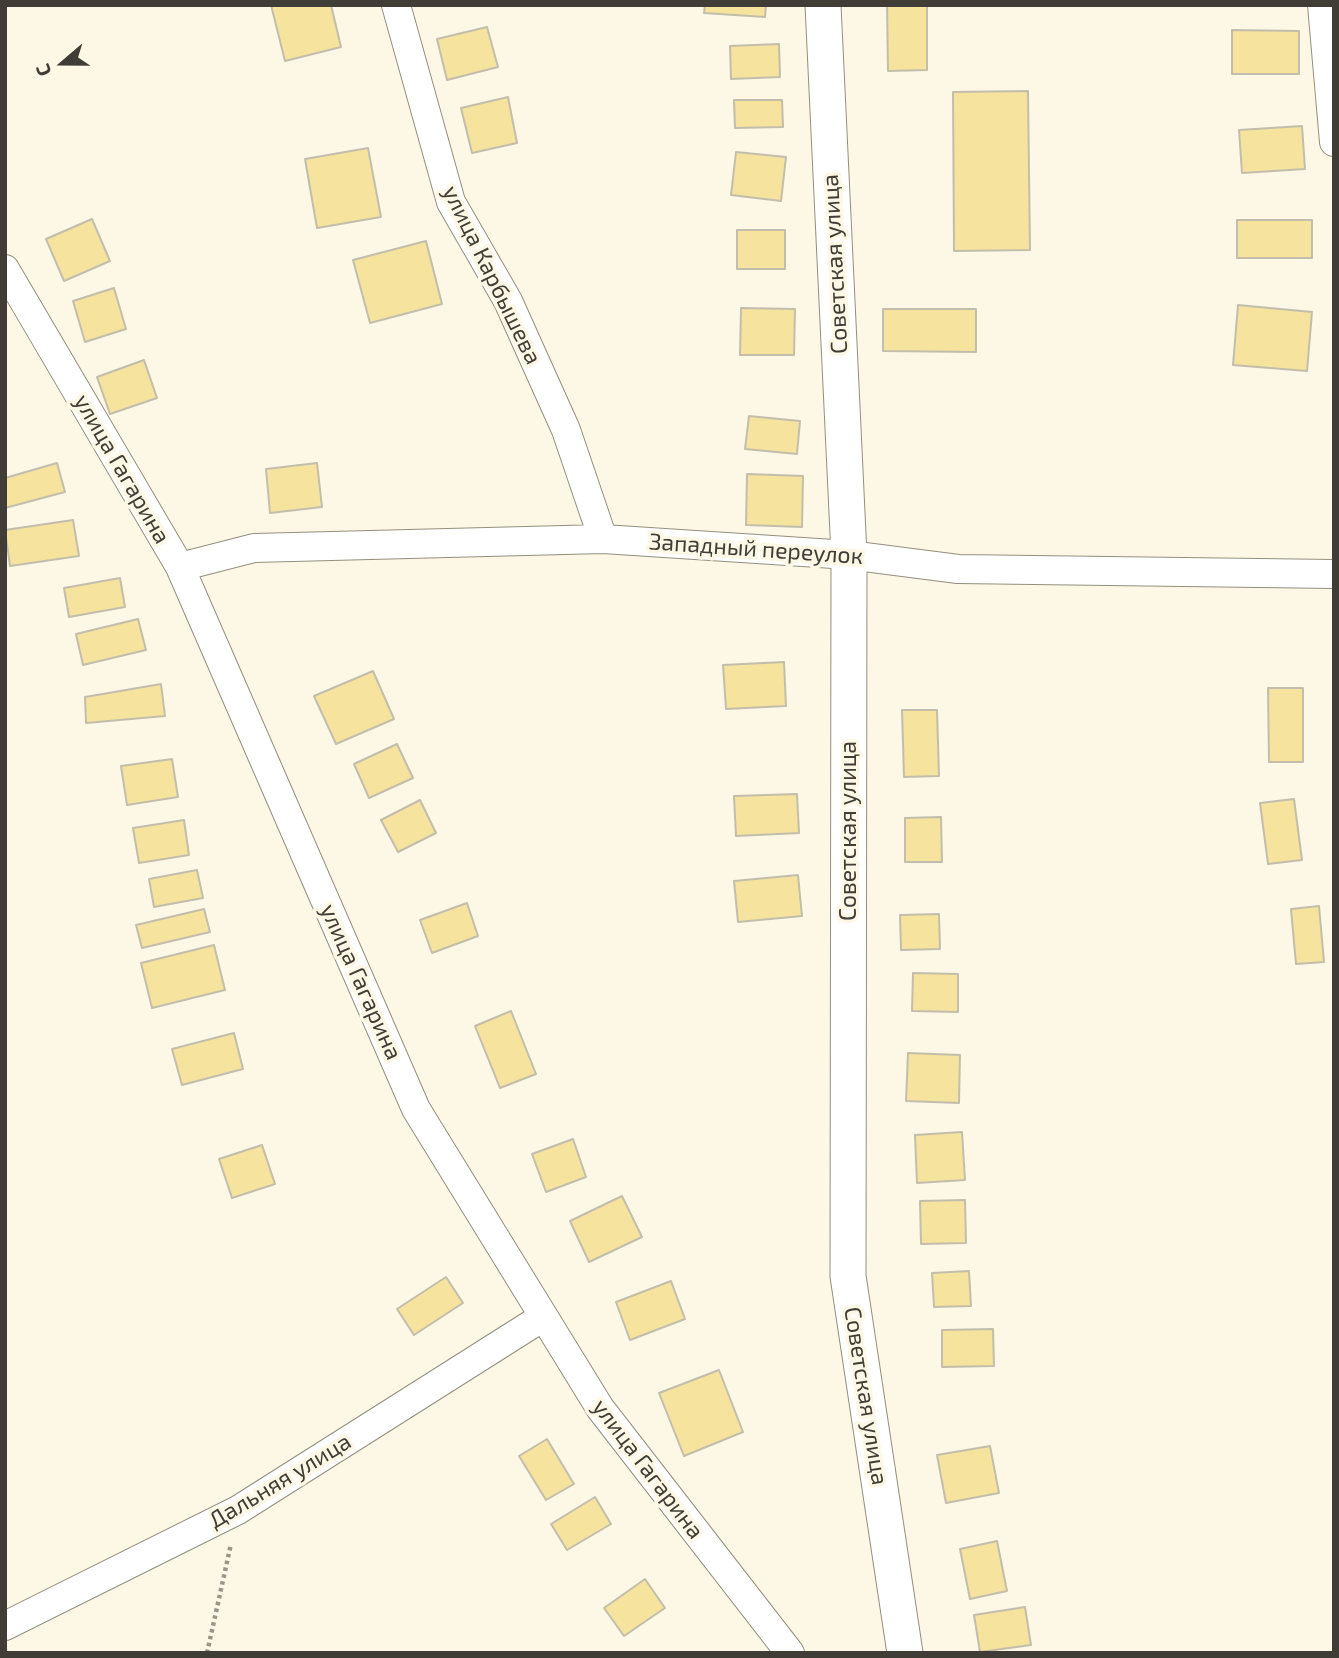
<!DOCTYPE html>
<meta charset="utf-8">
<style>
body{margin:0}
#map{position:relative;width:1339px;height:1658px;overflow:hidden;background:#fdf8e6;font-family:"Exo 2",sans-serif}
canvas{display:block}
.frame{position:absolute;inset:0;border:7px solid #3f3d35;pointer-events:none}
.north{position:absolute;left:28px;top:28px;width:70px;height:70px;-webkit-text-stroke:5px #fdf8e6;paint-order:stroke;rotate:250deg;font-size:19px;font-weight:700;line-height:28px;text-align:center;color:#3f3d35}
.north::after{content:'';display:block;margin:auto;width:24px;height:32px;background:#3f3d35;clip-path:polygon(50% 0,100% 100%,50% 72%,0 100%)}
</style>
<div id="map">
<canvas width="1339" height="1658"></canvas>
<div class="frame"></div>
<div class="north">С</div>
</div>
<script>
const g = document.querySelector('canvas').getContext('2d');
g.lineJoin = 'round';
function paint(path, color) {
  g.fillStyle = color;
  g.fill(path, 'evenodd');
}
function stroke(path, color, width, dash) {
  g.strokeStyle = color;
  g.lineWidth = width;
  g.lineCap = dash ? 'butt' : 'round';
  g.setLineDash(dash || []);
  g.stroke(path);
}
function label(font, color, halo, rows, align = 'center') {
  g.font = font + ' "Exo 2",sans-serif';
  g.lineWidth = 7;
  g.setLineDash([]);
  g.textBaseline = 'middle';
  g.strokeStyle = halo;
  g.fillStyle = color;
  for (const [text, x, y, turn = 0] of rows) {
    g.save();
    g.translate(x, y);
    g.rotate((+turn || 0) * Math.PI / 180);
    g.textAlign = isNaN(turn) ? turn : align;
    if (halo) g.strokeText(text, 0, 0);
    g.fillText(text, 0, 0);
    g.restore();
  }
}
const building = new Path2D(`
 M271 5H331L341 47 285 61Z
 M705 5H766L765 17 704 13Z
 M887 5H927V70L888 71Z
 M487 27 498 67 447 80 437 39Z
 M1232 30 1299 31V74H1232Z
 M779 44 780 77 731 79 730 46Z
 M1028 91 1030 250 954 251 953 92Z
 M508 97 517 143 472 153 461 108Z
 M734 100H782L783 127 735 128Z
 M1302 126 1305 169 1242 173 1239 130Z
 M368 148 381 217 317 228 305 159Z
 M736 152 786 157 781 201 731 195Z
 M92 219 110 261 64 281 46 239Z
 M1237 220H1312V258H1237Z
 M737 230H785V269H737Z
 M426 241 442 304 370 323 353 260Z
 M114 288 126 329 85 342 73 301Z
 M1238 305 1312 312 1307 371 1233 365Z
 M741 308 795 309 794 355H740Z
 M883 309H976V352L883 351Z
 M144 360 157 398 110 414 97 377Z
 M749 416 800 421 797 454 745 449Z
 M57 463 65 492 5 508V478Z
 M317 463 322 507 270 513 266 469Z
 M747 474 803 476 802 527 746 525Z
 M73 520 79 556 10 566 5 530Z
 M120 578 125 607 69 617 64 588Z
 M138 619 146 650 83 665 76 634Z
 M784 662 786 706 726 709 723 665Z
 M373 671 394 719 336 744 314 696Z
 M161 684 165 716 86 723 85 697Z
 M1268 688H1303V762H1269Z
 M902 710H937L939 776 904 777Z
 M397 744 413 778 369 798 354 764Z
 M172 759 178 797 127 805 121 766Z
 M797 794 799 833 736 836 734 796Z
 M1294 799 1302 860 1268 864 1260 803Z
 M420 800 436 833 398 852 381 820Z
 M941 817 942 862H905V818Z
 M184 820 189 855 139 863 133 828Z
 M197 870 203 898 154 907 149 879Z
 M798 875 802 916 738 922 734 881Z
 M467 903 478 936 432 953 420 920Z
 M1319 906 1324 962 1296 964 1291 909Z
 M204 909 210 932 142 948 136 925Z
 M939 914 940 949 901 950 900 915Z
 M214 945 225 990 152 1008 141 963Z
 M913 973 958 974V1012L912 1011Z
 M511 1011 536 1074 500 1088 475 1026Z
 M234 1033 243 1069 182 1085 172 1049Z
 M908 1053 960 1055 959 1103 906 1101Z
 M962 1132 965 1180 917 1183 915 1135Z
 M573 1139 586 1177 546 1192 532 1154Z
 M262 1145 275 1184 232 1198 219 1159Z
 M622 1196 642 1237 589 1262 570 1221Z
 M965 1200 966 1243 921 1244 920 1201Z
 M969 1271 971 1306 934 1307 932 1273Z
 M446 1277 463 1303 414 1335 397 1309Z
 M671 1281 685 1319 630 1340 616 1302Z
 M993 1329 994 1366 942 1367V1330Z
 M719 1370 743 1432 684 1456 659 1393Z
 M547 1439 574 1484 546 1500 519 1456Z
 M990 1446 999 1493 946 1503 937 1455Z
 M595 1497 611 1524 567 1550 551 1524Z
 M997 1541 1007 1591 970 1599 960 1549Z
 M645 1579 665 1608 624 1636 604 1608Z
 M1025 1607 1031 1645 980 1652 974 1615Z`);
const path = new Path2D(`
 M207 1653 231 1544`);
const minor = new Path2D(`
 M396 5 451 202 508 301 566 430 603 539
 M1322 5 1334 142
 M5 269 180 567 416 1109 600 1408 790 1653
 M180 567 254 548 603 539 849 555 958 569 1334 574
 M5 1626 238 1510 543 1317`);
const tertiary = new Path2D(`
 M823 5 849 555 848 1276 905 1653`);
const streetNames = [
 ["Советская улица",835,264,-93],
 ["улица Карбышева",492,275,64],
 ["улица Гагарина",122,469,60],
 ["Западный переулок",756,549,4],
 ["Советская улица",848,831,-90],
 ["улица Гагарина",361,982,66],
 ["Советская улица",866,1396,81],
 ["улица Гагарина",648,1469,53],
 ["Дальняя улица",280,1481,-31]
];
paint(building, '#f5e39e');
stroke(building, '#c3beac', 2);
stroke(minor, '#938f7e', 30);
stroke(tertiary, '#938f7e', 37);
stroke(path, '#999689', 4.5, [3.5, 3.5]);
stroke(minor, '#fff', 28);
stroke(tertiary, '#fff', 35);
label('23px', '#3f3d35', '#fdf8e6', streetNames);
</script>
